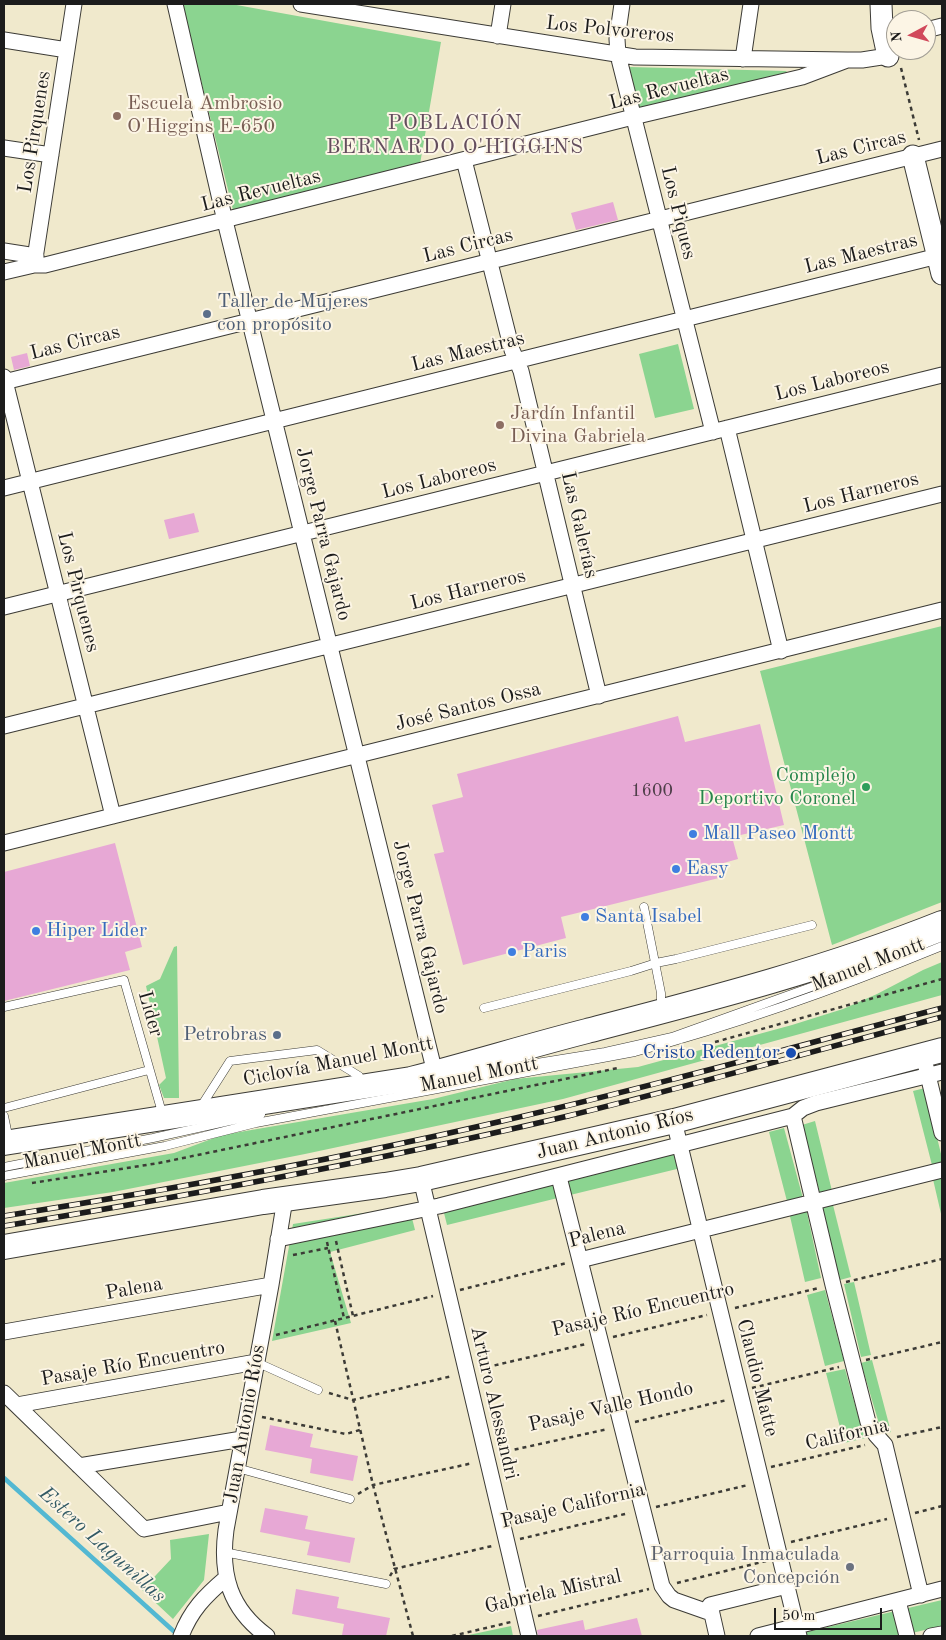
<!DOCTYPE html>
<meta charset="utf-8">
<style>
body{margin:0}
#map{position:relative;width:946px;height:1640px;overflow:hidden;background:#f0e9cc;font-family:"Old Standard TT",serif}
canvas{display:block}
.frame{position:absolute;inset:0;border:5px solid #1c1c1c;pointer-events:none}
.north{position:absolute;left:886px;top:10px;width:50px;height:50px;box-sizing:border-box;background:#fcf5e5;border:1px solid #a29e95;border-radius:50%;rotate:264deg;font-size:14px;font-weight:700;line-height:20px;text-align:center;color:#1c1c1c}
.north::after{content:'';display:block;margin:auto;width:18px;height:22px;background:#d1495b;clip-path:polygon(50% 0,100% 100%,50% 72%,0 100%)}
.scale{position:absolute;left:774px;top:1608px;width:108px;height:22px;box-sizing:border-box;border:2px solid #1c1c1c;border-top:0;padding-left:6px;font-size:15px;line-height:18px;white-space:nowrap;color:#1c1c1c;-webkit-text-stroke:4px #fcf5e5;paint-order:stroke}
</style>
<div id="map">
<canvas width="946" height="1640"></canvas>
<div class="frame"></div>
<div class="north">N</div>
<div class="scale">50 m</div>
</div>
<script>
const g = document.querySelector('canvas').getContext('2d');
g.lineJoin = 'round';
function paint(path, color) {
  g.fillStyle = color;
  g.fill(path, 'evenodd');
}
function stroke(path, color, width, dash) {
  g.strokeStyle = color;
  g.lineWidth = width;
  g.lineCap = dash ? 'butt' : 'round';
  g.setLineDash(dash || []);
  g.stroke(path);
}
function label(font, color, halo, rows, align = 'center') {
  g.font = font + ' "Old Standard TT",serif';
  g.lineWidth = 4;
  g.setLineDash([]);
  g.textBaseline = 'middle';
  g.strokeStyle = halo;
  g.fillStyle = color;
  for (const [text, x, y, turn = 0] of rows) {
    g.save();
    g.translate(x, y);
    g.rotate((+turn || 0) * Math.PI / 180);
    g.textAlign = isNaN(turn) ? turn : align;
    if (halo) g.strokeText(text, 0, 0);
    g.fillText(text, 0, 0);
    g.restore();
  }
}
const green = new Path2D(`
 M184 4H231L441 42 420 164 233 210 183 7Z
 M629 67 786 71 790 75 640 112Z
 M678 344 694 409 655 418 639 354Z
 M942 626V902L832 945 760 671Z
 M177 946 179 1098H164L159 1085 166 1078 146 986 160 979 174 947Z
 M942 962V995L563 1099 305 1154 113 1192 4 1208V1183L174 1153 222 1135 433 1099 515 1079 638 1067 792 1025 843 1009 877 994 923 970Z
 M925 1088 942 1158V1167L933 1169 913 1091Z
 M815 1121 832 1191 820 1194 802 1125Z
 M784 1128 804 1202 788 1205 769 1132Z
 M677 1145 681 1168 447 1225 441 1201Z
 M942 1172V1218L932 1175Z
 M832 1201 851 1277 840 1280 820 1204Z
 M409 1206 415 1230 330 1252 351 1323 272 1341 293 1224Z
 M806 1208 821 1278 805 1282 789 1212Z
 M854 1282 871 1355 861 1357 844 1284Z
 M825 1290 844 1361 825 1366 807 1295Z
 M872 1360 891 1432 884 1434 880 1427 861 1363Z
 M845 1369 862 1430 870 1437 844 1443 826 1373Z
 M209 1534 204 1580 173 1619 142 1590 171 1559 170 1540Z
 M942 1600V1626L899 1636H790Z
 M511 1626 513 1636H464Z`);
const stream = new Path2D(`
 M4 1478 179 1636`);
const building = new Path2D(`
 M613 202 618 220 576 230 571 213Z
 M27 353 30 366 14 370 11 357Z
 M194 513 199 532 169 539 164 520Z
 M678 716 685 742 760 724 784 825 732 837 738 859 720 864 723 877 561 917 566 938 463 965 434 854 444 852 432 805 463 797 457 774Z
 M115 843 142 947 125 952 130 970 4 1001V872Z
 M270 1425 313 1434 310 1447 358 1456 353 1481 310 1473 312 1459 265 1450Z
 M265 1508 308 1516 305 1529 355 1538 350 1563 307 1555 310 1542 260 1532Z
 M296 1589 339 1597 337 1608 390 1618 386 1636 342 1635 344 1624 292 1614Z
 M637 1618 642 1636H538L537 1630 583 1620 585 1630Z`);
const path = new Path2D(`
 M901 68 919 140
 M715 1042 942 979
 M32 1183 159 1163 618 1068
 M336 1241 353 1316
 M327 1242 344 1318
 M293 1255 328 1248
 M846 1282 942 1259
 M460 1290 567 1263
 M735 1308 819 1288
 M335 1321 373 1485 413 1636
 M276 1335 433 1296
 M613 1337 707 1315
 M866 1360 942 1342
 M479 1369 586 1344
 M752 1388 839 1367
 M329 1393 353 1400 452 1376
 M262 1417 346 1434 360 1430
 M635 1422 727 1400
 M897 1437 942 1427
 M499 1453 608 1429
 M771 1467 865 1445
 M358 1494 373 1485 473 1463
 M656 1507 748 1485
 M915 1513 942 1506
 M520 1539 629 1513
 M791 1542 887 1519
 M390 1576 394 1569 492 1546
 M677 1583 766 1561
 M538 1616 649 1589
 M452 1636 511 1622`);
const lane = new Path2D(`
 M644 907 661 993V1008
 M4 1007 124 980 163 1116
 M484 1008 631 971 656 963 676 959 812 925
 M456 1079 512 1067 605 1052 672 1037 853 972 942 937
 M4 1108 149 1070
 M200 1108 230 1061 317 1050 359 1076 362 1083
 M4 1116 9 1140
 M4 1167 153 1138 261 1114
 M4 1176 165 1146 256 1123 635 1052C740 1024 842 987 942 946
 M256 1362 318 1390
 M237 1468 350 1499
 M224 1552 386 1584`);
const street = new Path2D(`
 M175 4 225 221 435 1073
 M301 4 635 57 847 60H862L888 56
 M622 4 617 39 618 55 713 432
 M926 30 942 26
 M498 36 503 4
 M4 40 67 50
 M743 59 751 4
 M4 148 51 155
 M464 160 512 350 521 371 599 696
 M4 251 36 256
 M34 265 74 4
 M4 272 34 265H45L633 117 802 77 847 60
 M4 377 113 816
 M4 382 942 149
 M727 428 781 651
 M4 488 942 255
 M4 607 942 375
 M4 726 942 494
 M4 843 942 610
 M926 1067 942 1133
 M793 1116 833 1285 868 1422 876 1435 885 1445 921 1595
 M674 1121 799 1636
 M559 1177 662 1586 669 1596 674 1600 711 1613
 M421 1179 529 1636
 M278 1239 439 1206 793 1116 803 1108 816 1103 942 1072
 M580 1260 942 1170
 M4 1332 271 1285
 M4 1393 144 1529 229 1512
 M17 1405 256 1362
 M79 1466 242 1439
 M898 1601 907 1636
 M181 1636C191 1610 205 1596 226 1578
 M267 1636C230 1609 220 1575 226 1530L271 1285 285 1199
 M717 1636 710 1605 787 1586
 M758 1636 942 1589
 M931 1636 942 1634`);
const secondary = new Path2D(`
 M881 4 882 28 888 56
 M913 156 942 274`);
const primary = new Path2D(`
 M4 1143 411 1079C470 1064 528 1046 587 1031 706 1000 827 969 942 923
 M4 1247 263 1202 385 1185 421 1179 674 1121 942 1050`);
const rail = new Path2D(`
 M4 1216C169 1190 334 1160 498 1122 647 1088 794 1047 942 1008
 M4 1226C193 1195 382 1160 568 1116 694 1085 818 1050 942 1017`);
const markers = [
 [117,116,5,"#8d6e63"],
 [207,314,5,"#5c6f8a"],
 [500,425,5,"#8d6e63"],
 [866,787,5,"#2e9e5b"],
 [693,834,5,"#3f7fe0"],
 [676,869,5,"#3f7fe0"],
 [585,917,5,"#3f7fe0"],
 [36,931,5,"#3f7fe0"],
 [512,952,5,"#3f7fe0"],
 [277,1035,5,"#5c6f8a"],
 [791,1053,6,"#1a4fb4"],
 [850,1567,5,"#6b7280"]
];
const numberNames = [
 ["1600",652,791]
];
const streetNames = [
 ["Los Polvoreros",610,30,6],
 ["Las Revueltas",669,89,-14],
 ["Los Pirquenes",35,132,-81],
 ["Las Circas",861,148,-14],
 ["Las Revueltas",261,191,-14],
 ["Los Piques",678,213,76],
 ["Las Circas",468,246,-14],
 ["Las Maestras",861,254,-14],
 ["Las Circas",75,343,-14],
 ["Las Maestras",468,352,-14],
 ["Los Laboreos",832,381,-14],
 ["Los Laboreos",439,479,-14],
 ["Los Harneros",861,493,-14],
 ["Las Galerías",579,525,77],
 ["Jorge Parra Gajardo",323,534,76],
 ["Los Harneros",468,590,-14],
 ["Los Pirquenes",78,592,76],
 ["José Santos Ossa",468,707,-14],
 ["Jorge Parra Gajardo",420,927,76],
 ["Manuel Montt",868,965,-21],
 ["Lider",150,1014,74],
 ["Ciclovía Manuel Montt",338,1062,-11],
 ["Manuel Montt",479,1075,-11],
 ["Juan Antonio Ríos",615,1134,-14],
 ["Manuel Montt",82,1152,-11],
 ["Palena",597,1235,-14],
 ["Palena",134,1289,-10],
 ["Pasaje Río Encuentro",643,1310,-13],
 ["Pasaje Río Encuentro",133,1364,-10],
 ["Claudio Matte",757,1378,76],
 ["Arturo Alessandri",494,1403,77],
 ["Pasaje Valle Hondo",611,1407,-13],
 ["Juan Antonio Ríos",245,1424,-80],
 ["California",847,1435,-13],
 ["Pasaje California",573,1506,-13],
 ["Gabriela Mistral",553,1592,-13]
];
const educationNames = [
 ["Escuela Ambrosio",127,104],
 ["O'Higgins E-650",127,127],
 ["Jardín Infantil",510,414],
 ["Divina Gabriela",510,437]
];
const serviceNames = [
 ["Taller de Mujeres",217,302],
 ["con propósito",217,325],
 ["Petrobras",267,1035,"right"]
];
const leisureNames = [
 ["Complejo",856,776],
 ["Deportivo Coronel",856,799]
];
const shopNames = [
 ["Mall Paseo Montt",703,834],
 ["Easy",686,869],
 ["Santa Isabel",595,917],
 ["Hiper Lider",46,931],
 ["Paris",522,952]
];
const transitNames = [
 ["Cristo Redentor",780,1053]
];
const worshipNames = [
 ["Parroquia Inmaculada",840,1555],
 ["Concepción",840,1578]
];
const neighbourhoodNames = [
 ["POBLACIÓN",455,123],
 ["BERNARDO O'HIGGINS",455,147]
];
const waterNames = [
 ["Estero Lagunillas",102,1545,42]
];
paint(green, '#8bd490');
stroke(stream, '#53b8d2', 4.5);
paint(building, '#e7a8d5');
stroke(lane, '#3c3b36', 9);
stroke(street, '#3c3b36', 17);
stroke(secondary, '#3c3b36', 23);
stroke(primary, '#3c3b36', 26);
stroke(path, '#3c3b36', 2.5, [4, 4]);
stroke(lane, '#fff', 8);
stroke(street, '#fff', 15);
stroke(secondary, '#fff', 21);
stroke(primary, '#fff', 24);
stroke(rail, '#1c1c1c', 5.5);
stroke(rail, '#fcf5e5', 4, [11]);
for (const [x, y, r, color] of markers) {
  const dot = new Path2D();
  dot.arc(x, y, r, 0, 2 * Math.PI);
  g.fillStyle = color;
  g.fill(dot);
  stroke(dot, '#fcf5e5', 2);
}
label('18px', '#4f3f4a', null, numberNames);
label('20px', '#1c1c1c', '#fcf5e5', streetNames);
label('20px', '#785e54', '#fcf5e5', educationNames, 'left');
label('20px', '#4e5e75', '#fcf5e5', serviceNames, 'left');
label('20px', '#27864d', '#fcf5e5', leisureNames, 'right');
label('20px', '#366cbe', '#fcf5e5', shopNames, 'left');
label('20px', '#164399', '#fcf5e5', transitNames, 'right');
label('20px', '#5b616d', '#fcf5e5', worshipNames, 'right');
g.letterSpacing = '1px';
label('21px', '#634d5d', '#fcf5e5', neighbourhoodNames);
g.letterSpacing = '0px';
label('italic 21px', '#325a65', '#fcf5e5', waterNames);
</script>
